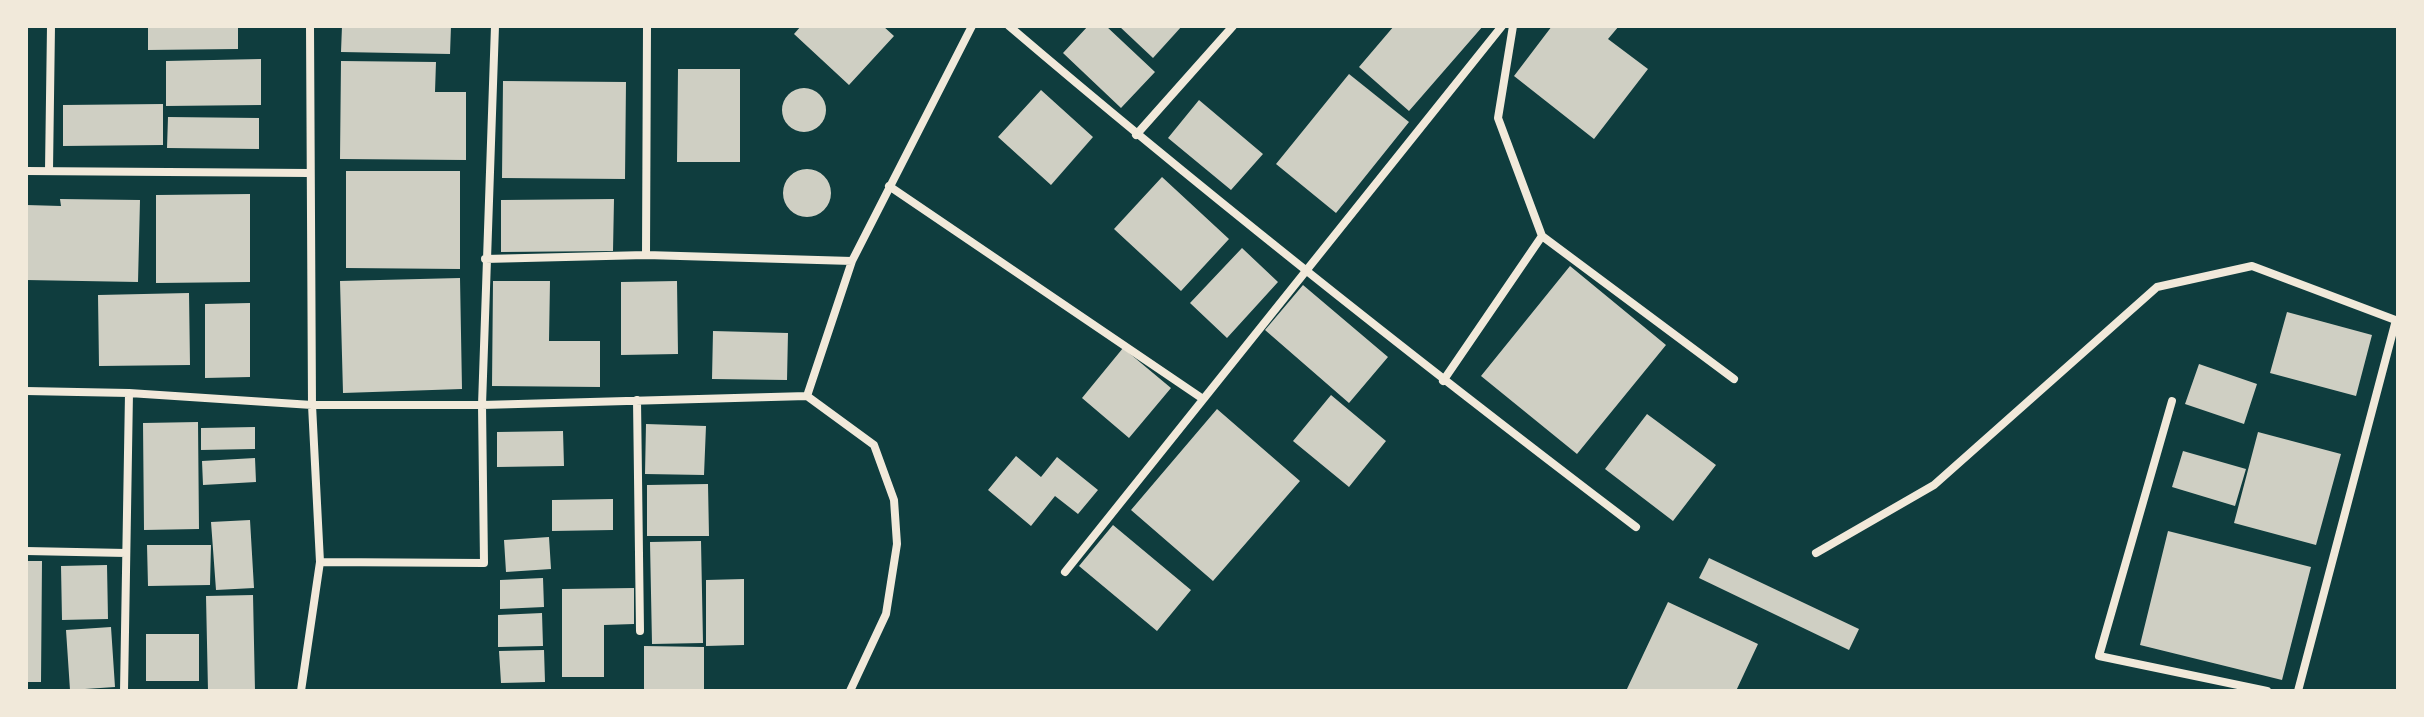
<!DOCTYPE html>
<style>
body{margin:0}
#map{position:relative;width:2424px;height:717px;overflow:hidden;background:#0f3d3e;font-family:Spectral,serif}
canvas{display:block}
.frame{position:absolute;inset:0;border:28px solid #f1e9da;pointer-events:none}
</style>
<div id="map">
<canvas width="2424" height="717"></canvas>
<div class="frame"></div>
</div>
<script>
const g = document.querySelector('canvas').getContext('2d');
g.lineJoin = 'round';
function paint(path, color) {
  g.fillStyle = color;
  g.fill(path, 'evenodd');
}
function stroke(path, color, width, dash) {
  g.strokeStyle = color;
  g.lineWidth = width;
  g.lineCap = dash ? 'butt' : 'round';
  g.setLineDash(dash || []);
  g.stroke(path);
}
const building = new Path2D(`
 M148 26H238V49L148 50Z
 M342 26H451L450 54 341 52Z
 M801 26H883L894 36 849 85 794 34Z
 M1088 26H1106L1155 72 1121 108 1063 53Z
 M1119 26H1182L1153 58Z
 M1394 26H1483L1409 111 1359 67Z
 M1552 26H1619L1608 39 1648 69 1594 139 1514 76Z
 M261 59V105L166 106V61Z
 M341 61 436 62 435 92H466V160L340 159Z
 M678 69H740V162H677Z
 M1349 74 1409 122 1336 213 1276 164Z
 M503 81 626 82 625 179 502 178Z
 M782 110a22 22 0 1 1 44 0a22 22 0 1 1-44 0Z
 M1041 90 1093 137 1051 185 998 137Z
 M1199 100 1263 154 1231 190 1168 138Z
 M163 104V145L63 146V105Z
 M168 117 259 118V149L167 148Z
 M783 193a24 24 0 1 1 48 0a24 24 0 1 1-48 0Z
 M346 171H460V269L346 268Z
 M1162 177 1229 239 1181 291 1114 229Z
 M250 194V282L156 283V195Z
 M60 199 140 200 138 282 26 280V205L61 206Z
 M614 199 613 251 501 252V200Z
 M1242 248 1278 282 1227 338 1190 303Z
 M1570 266 1666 345 1577 454 1481 376Z
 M460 278 462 389 343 393 340 281Z
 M493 281H550L549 341H600V387L492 386Z
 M677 281 678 354 621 355V282Z
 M1303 285 1388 357 1349 403 1265 330Z
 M189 293 190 365 99 366 98 295Z
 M250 303V377L205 378V304Z
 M2287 312 2372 335 2356 396 2270 373Z
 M713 331 788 333 787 380 712 379Z
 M1123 348 1171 388 1129 438 1082 398Z
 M2199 364 2257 384 2244 424 2185 404Z
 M1331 395 1386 441 1349 487 1293 441Z
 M1217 409 1300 481 1213 581 1131 510Z
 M1647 414 1716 465 1673 521 1605 469Z
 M198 422 199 529 144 530 143 423Z
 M646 424 706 426 704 475 645 474Z
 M255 427V449L201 450V428Z
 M563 431 564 466 497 467V432Z
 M2258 432 2341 454 2316 545 2234 523Z
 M2183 451 2246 469 2235 506 2172 487Z
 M1016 456 1041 477 1057 457 1098 490 1078 514 1055 496 1031 526 988 490Z
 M255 458 256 482 203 485 202 461Z
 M708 484 709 536H647V485Z
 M613 499V530L552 531V500Z
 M250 520 254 588 216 590 211 522Z
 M1113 525 1191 590 1157 631 1079 566Z
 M2168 531 2311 567 2282 680 2140 645Z
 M549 537 551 569 506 572 504 540Z
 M701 541 703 643 652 644 650 542Z
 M147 545H211L210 585 148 586Z
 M1709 558 1859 629 1849 650 1699 578Z
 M26 561H42L41 682H26Z
 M107 565 108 619 62 620 61 566Z
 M543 578 544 607 500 609V580Z
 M744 579V645L706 646V580Z
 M634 588V624L604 625V677H562V589Z
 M253 595 255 691H208L206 596Z
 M1668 602 1758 644 1736 691H1626Z
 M542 613 543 646 498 647V615Z
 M111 627 115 687 70 690 66 630Z
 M146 634H199V681H146Z
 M644 646 704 647V691H644Z
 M544 650 545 682 501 683 499 651Z`);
const minor = new Path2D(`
 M1009 26C1213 200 1423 365 1636 527
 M1513 26 1498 118 1542 236 1734 379
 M1136 135 1233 26
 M49 170 51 26
 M26 171 309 173
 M889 186 1203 399
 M646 255 647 26
 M485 259 646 255 852 261
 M1443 381 1542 236
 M26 391 129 393 312 405H482L807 396 874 445 894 500 897 544 886 614 850 691
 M807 396 852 261 972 26
 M637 400 640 631
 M2172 401 2099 656 2267 691
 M26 551 126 553
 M1816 553 1934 485 2157 287 2252 266 2398 321
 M320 562 484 563 482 405 495 26
 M1065 572 1502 26
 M124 691 129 393
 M301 691 320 562 312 405 310 26
 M2298 691 2396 320`);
paint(building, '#cfcfc3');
stroke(minor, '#f1e9da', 8);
</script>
